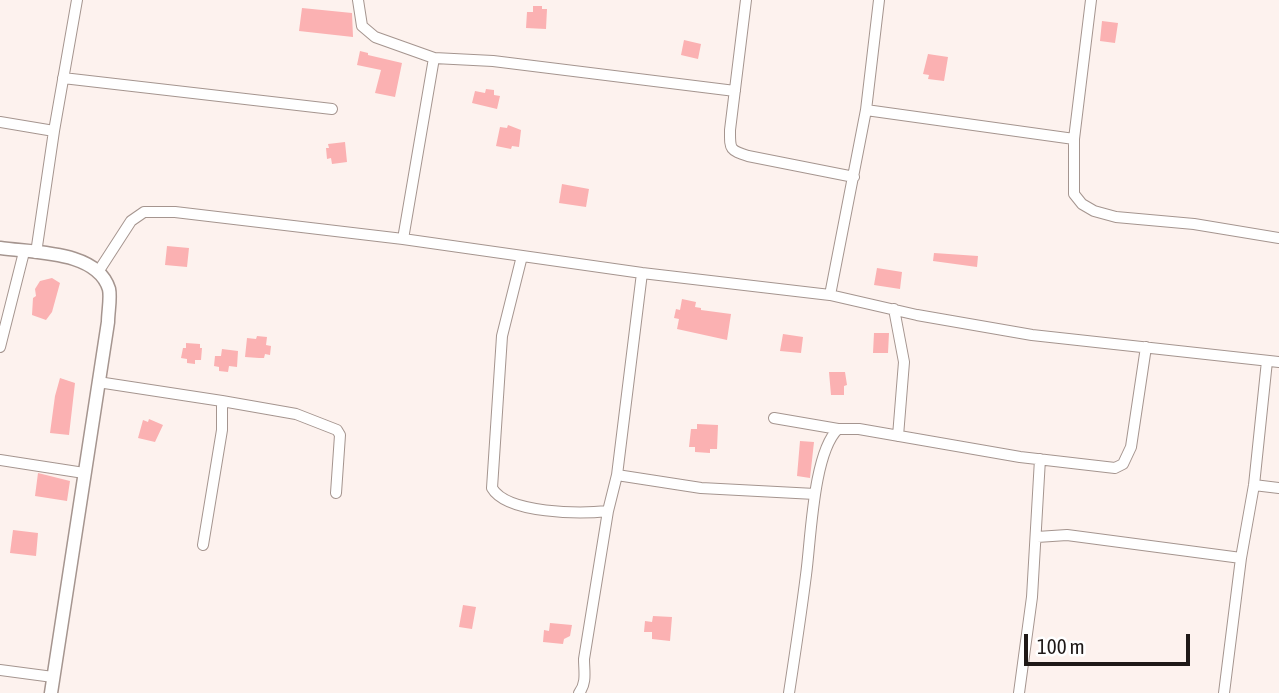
<!DOCTYPE html>
<style>
body{margin:0}
#map{position:relative;width:1279px;height:693px;overflow:hidden;background:#fdf2ee;font-family:"Asap Condensed",sans-serif}
canvas{display:block}
.scale{position:absolute;left:1024px;top:634px;width:166px;height:32px;box-sizing:border-box;border:4px solid #1f1917;border-top:0;padding-left:9px;font-size:21px;line-height:24px;white-space:nowrap;color:#1f1917;-webkit-text-stroke:5px #fff;paint-order:stroke}
</style>
<div id="map">
<canvas width="1279" height="693"></canvas>
<div class="scale">100 m</div>
</div>
<script>
const g = document.querySelector('canvas').getContext('2d');
g.lineJoin = 'round';
function paint(path, color) {
  g.fillStyle = color;
  g.fill(path, 'evenodd');
}
function stroke(path, color, width, dash) {
  g.strokeStyle = color;
  g.lineWidth = width;
  g.lineCap = dash ? 'butt' : 'round';
  g.setLineDash(dash || []);
  g.stroke(path);
}
const building = new Path2D(`
 M533 6H542V9H547L546 29 526 28 527 12H533Z
 M302 8 352 13 353 37 299 31Z
 M1102 21 1118 23 1115 43 1100 41Z
 M684 40 701 44 698 59 681 55Z
 M360 51 368 53V55L402 63 395 97 375 93 381 70 357 65Z
 M928 54 948 57 944 81 928 79 929 75 923 74Z
 M486 89 494 90V95L500 96 497 109 472 103 475 91 485 93Z
 M508 125 521 130 519 147 512 146 511 149 496 146 500 127 507 128Z
 M345 142 347 162 332 164 331 158 327 159 326 148H329L328 144Z
 M562 184 589 189 586 207 559 203Z
 M167 246 189 248 187 267 165 265Z
 M934 253 978 256 977 267 933 261Z
 M877 268 902 272 900 289 874 285Z
 M52 278 60 283 52 312 46 320 32 315 33 298 36 296 35 289 40 281Z
 M682 299 696 302 695 307 701 308V310L731 314 727 340 677 329 679 319 674 318 676 309 680 310Z
 M874 333H889L888 353H873Z
 M783 334 803 337 801 353 780 351Z
 M257 336 267 337 266 345 271 346 270 355 265 354 264 358H259L245 357 247 338 256 339Z
 M186 343 200 344V348H202L201 360H195V364L187 363V359L181 358 183 348H186Z
 M222 349 238 351 237 367 229 366 228 372 219 371V367L214 366 215 356H221Z
 M829 372H845L847 385 844 386V395H831Z
 M60 378 75 383 69 435 50 433 55 396Z
 M149 419 163 425 155 442 138 438 143 420 148 422Z
 M697 424 718 425 717 449H710V453L695 452V447H689L691 429H697Z
 M800 441 814 442 810 478 797 476Z
 M38 473 70 481 67 501 35 496Z
 M13 530 38 533 36 556 10 553Z
 M463 605 476 607 472 629 459 627Z
 M653 616 672 617 670 641 652 639V632H644L645 621 652 622Z
 M550 623 572 625 570 636 564 639 563 644 543 642 544 630 549 631Z`);
const minor = new Path2D(`
 M358 0 362 26 375 37 434 58
 M746 0 730 130C730 149 729 150 748 156L854 177
 M1091 0 1074 139V194L1082 204 1094 211 1116 217 1194 224 1279 238
 M63 78 332 109
 M866 110 1074 139
 M0 122 54 131
 M403 239 434 58 493 61 735 91
 M36 253 54 131 77 0
 M522 256 502 336 492 488C507 514 581 514 608 511
 M98 272 131 221 144 212H175L403 239 642 273 830 295 917 315 1032 335 1279 362
 M830 295 866 110 879 0
 M894 309 904 362 898 436
 M0 347 24 252
 M98 382 222 401V430L203 545
 M222 401 296 414 337 430 340 435 336 493
 M774 418 838 429H859L1020 457 1115 468 1123 464 1131 447 1146 347
 M0 460 84 473
 M617 475 701 488 815 494
 M1254 485 1279 488
 M1037 537 1067 535 1241 558
 M0 670 53 677
 M579 693C587 683 584 671 584 659L608 511 617 475 642 273
 M789 693C795 654 801 614 806 575 811 539 813 453 838 429
 M1019 693 1032 597 1040 459
 M1224 693 1241 558 1254 485 1267 361`);
const tertiary = new Path2D(`
 M0 248C32 253 97 250 109 289 111 298 108 312 108 322L51 693`);
paint(building, '#fbb1b2');
stroke(minor, '#a5958f', 12);
stroke(tertiary, '#a5958f', 15);
stroke(minor, '#fff', 10);
stroke(tertiary, '#fff', 12);
</script>
